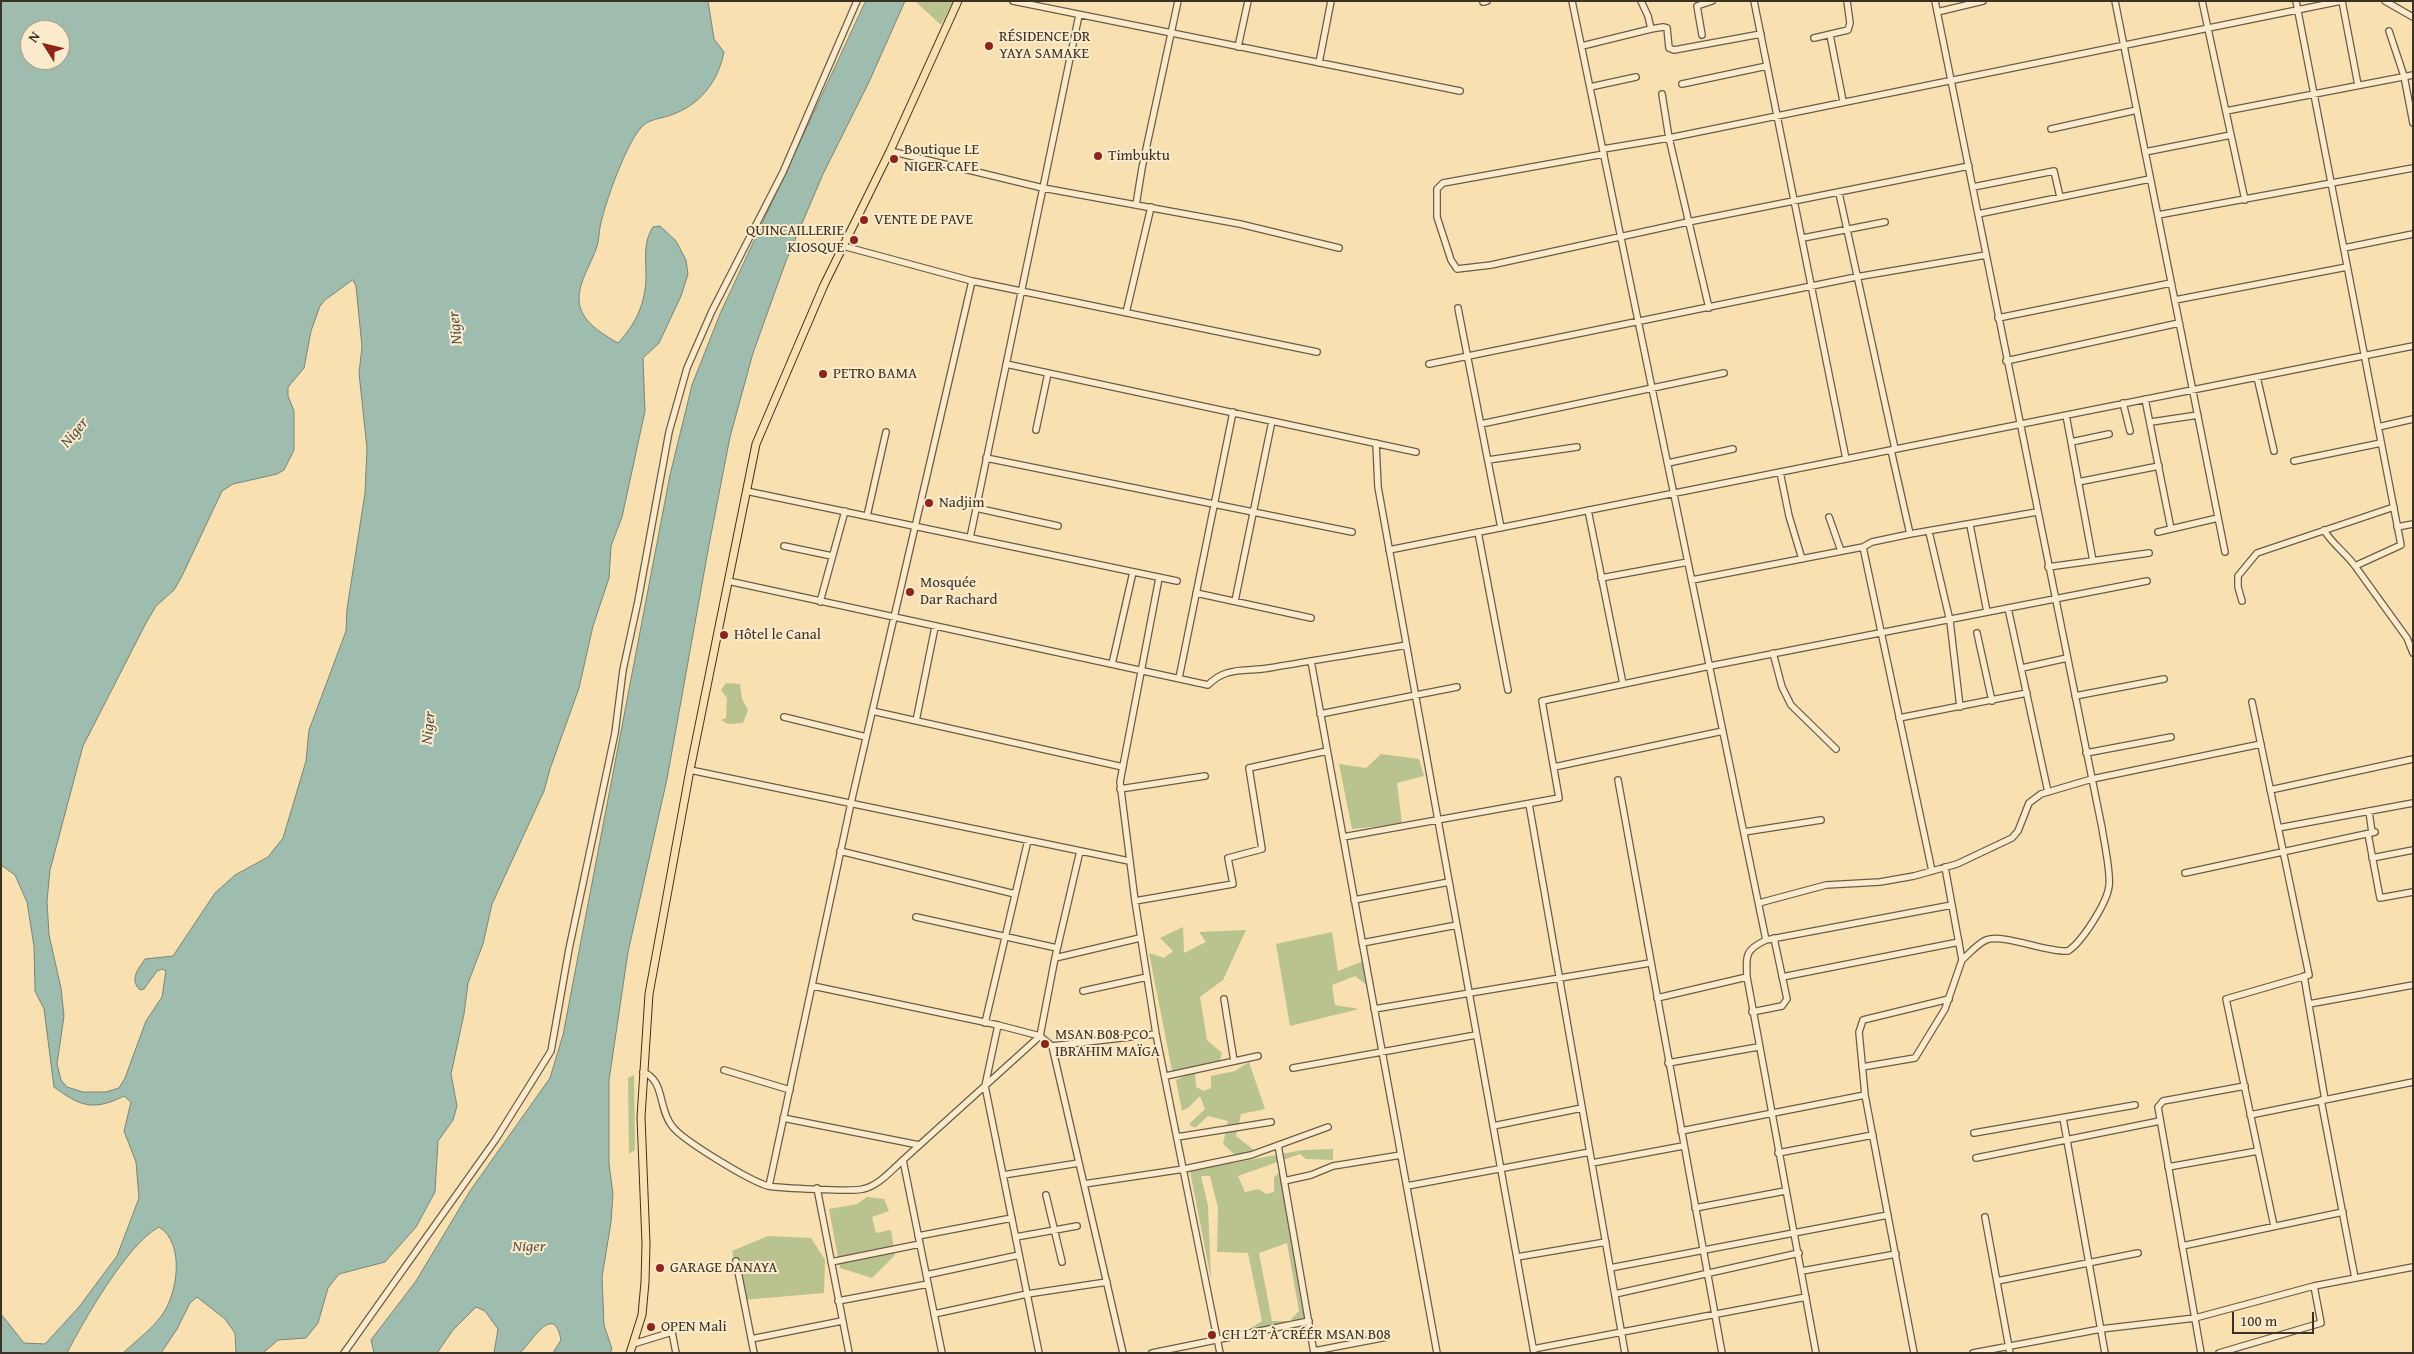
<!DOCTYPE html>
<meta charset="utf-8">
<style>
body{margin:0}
#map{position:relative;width:2414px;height:1354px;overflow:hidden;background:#f9e0b1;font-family:"Gentium Book Plus",serif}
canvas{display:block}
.frame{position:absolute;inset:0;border:2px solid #3b3125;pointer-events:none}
.north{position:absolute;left:20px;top:20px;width:50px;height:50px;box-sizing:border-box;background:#fbebcc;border:1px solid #aea189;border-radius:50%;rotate:306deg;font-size:14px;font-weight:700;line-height:20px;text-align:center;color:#3b3125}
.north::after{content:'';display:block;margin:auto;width:18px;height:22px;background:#8f2418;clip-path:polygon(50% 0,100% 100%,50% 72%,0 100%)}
.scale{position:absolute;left:2232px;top:1312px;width:82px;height:22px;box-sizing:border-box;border:2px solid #3b3125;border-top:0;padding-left:6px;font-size:15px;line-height:18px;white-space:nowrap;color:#3b3125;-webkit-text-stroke:4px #fbebcc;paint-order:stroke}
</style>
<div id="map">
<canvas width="2414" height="1354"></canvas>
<div class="frame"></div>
<div class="north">N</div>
<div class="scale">100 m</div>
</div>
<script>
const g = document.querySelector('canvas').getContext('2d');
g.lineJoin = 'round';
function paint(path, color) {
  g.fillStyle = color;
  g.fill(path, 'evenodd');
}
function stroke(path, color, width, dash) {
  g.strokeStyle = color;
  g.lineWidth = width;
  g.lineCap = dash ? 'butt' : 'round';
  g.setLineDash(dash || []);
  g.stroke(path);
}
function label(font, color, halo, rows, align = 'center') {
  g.font = font + ' "Gentium Book Plus",serif';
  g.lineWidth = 4;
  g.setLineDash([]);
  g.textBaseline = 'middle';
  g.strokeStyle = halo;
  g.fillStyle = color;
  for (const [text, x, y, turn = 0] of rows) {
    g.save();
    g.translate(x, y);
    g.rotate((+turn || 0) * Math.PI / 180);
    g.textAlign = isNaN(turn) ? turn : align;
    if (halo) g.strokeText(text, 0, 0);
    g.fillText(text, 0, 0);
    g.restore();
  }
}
const green = new Path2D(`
 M915 1H953L941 25Z
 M726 683 740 684 742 699 748 710 743 723 728 724 721 720 726 718 727 698 721 690Z
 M1381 754 1419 759 1424 776 1397 783 1402 824 1352 829 1339 764 1366 768Z
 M1183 927 1184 953 1206 942 1199 932 1246 930 1223 980 1200 997 1207 1040 1222 1053 1219 1064 1173 1075 1149 953 1164 958 1173 951 1160 938Z
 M1332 932 1338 971 1363 961 1368 986 1355 976 1332 985 1335 1005 1359 1009 1290 1026 1276 944Z
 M1249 1062 1265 1109 1241 1114 1236 1136 1255 1151 1235 1155 1223 1144 1228 1121 1208 1116 1195 1128 1189 1124 1205 1109 1200 1096 1189 1107 1182 1111 1176 1080 1195 1071 1196 1087 1204 1091 1211 1088V1076L1235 1071Z
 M634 1075 635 1150 629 1154 628 1078Z
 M1333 1149V1160L1306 1159 1300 1154 1238 1176 1245 1192 1259 1189 1266 1194 1274 1192V1177L1284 1169 1306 1315 1296 1327 1291 1319 1299 1311 1287 1243 1259 1253 1272 1321H1287V1327L1255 1336 1248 1330 1262 1321 1248 1253 1217 1252 1218 1208 1210 1176H1201L1208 1206 1211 1279 1190 1171 1303 1150Z
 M867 1197 884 1199 889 1211 872 1217 876 1233 891 1230 895 1255 872 1278 840 1268 829 1209 857 1204Z
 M768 1236 811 1238 825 1260 824 1293 743 1300 732 1251Z`);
const water = new Path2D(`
 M1 1H708L714 39 724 52C718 82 700 105 671 115 663 118 652 119 645 124 628 136 604 206 600 227 599 233 599 240 597 246 592 263 578 282 579 300 580 321 601 333 618 343 636 324 646 302 646 276 646 258 643 242 653 227L660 226 676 241 686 260 688 274 681 296 659 343 643 358 645 411 622 517 611 546 609 578 593 626 579 688 550 769 544 791 492 904 483 944 468 983 464 1014 451 1074 457 1106 453 1120 438 1141 435 1192 416 1227 385 1262 339 1274 328 1288 318 1323 306 1338 278 1340 263 1353H236L235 1333 225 1319 197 1297 190 1303 177 1329 161 1353H123C136 1341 152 1329 162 1315 178 1293 185 1243 159 1227 128 1243 84 1320 67 1353H1V1314L24 1343 45 1344 79 1307 117 1256 139 1198 136 1162 124 1131 131 1102 124 1096C94 1111 81 1107 54 1087L44 1009 35 991 34 946 27 902 15 875 1 865ZM30 30H60V60H30ZM353 280 356 286 362 347 359 373 367 448 365 493 347 609 346 631 309 730 306 761 283 838 268 857 235 875 215 893 173 956 145 959C138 970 129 979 140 990L144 989 157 971 162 969 166 971 162 997 146 1021 125 1078 119 1088 106 1092H83L67 1087 61 1080 57 1064 64 1016 61 988 49 935 47 901 50 870 83 746 146 623 156 606 174 590 182 576 222 491 233 484 277 474 284 470 294 450V411L288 396V387L304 368 311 331 320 306 325 300Z
 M866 1H905L869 82 823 174 786 261 753 353 730 437 709 545 667 779 628 952 609 1080V1164L613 1194 611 1222 602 1277 604 1325 612 1349 610 1353H553L561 1340C554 1301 531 1343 520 1353H494L498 1329 485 1311 476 1307 453 1330 437 1353H374L371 1340 416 1281 470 1191 550 1078 563 1035 670 475 692 385 720 314Z`);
const minor = new Path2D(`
 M1013 1 1460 91
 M1572 1 1766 940C1745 950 1746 955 1747 977L1816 1353
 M1754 1 1846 459
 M1935 1 2102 828C2104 842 2111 873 2109 886 2107 903 2082 942 2068 951 2047 953 2003 933 1986 940 1977 944 1969 954 1962 960
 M2115 1 2225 552
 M2202 1 2245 200
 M2296 1 2401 545 2355 566
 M2342 1 2358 85
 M2385 1 2413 17
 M1483 2 1487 1
 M1937 12 1983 1
 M1651 29 1663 27 1667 28 1669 48 1674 50 1761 34
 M2389 31 2404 76 2413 123
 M1702 35 1697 6 1712 1
 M1830 35 1843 101
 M1814 38 1848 30 1850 23 1847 1
 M1582 46 1651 29 1648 16 1641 1
 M1238 47 1248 1
 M1319 63 1331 1
 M1682 84 1767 66
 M1590 87 1636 77
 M1662 94 1669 138 1709 308
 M2226 111 2413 75
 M2051 129 2137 110
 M1603 149 1669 138 2341 1
 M890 151 1043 188 1240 224 1339 248
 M2145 152 2231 135
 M1604 154 1443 183 1437 189V217L1451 260 1457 269 1491 265 1688 222 1969 166
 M1973 187 2054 171 2060 197
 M1839 193 1895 449
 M1136 205 1142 168 1178 1
 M1978 214 2150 179
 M2158 215 2413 168
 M1803 238 1885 222
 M843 246 972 281 1317 352
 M2344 248 2413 234
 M2175 300 2347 267
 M1458 308 1501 528
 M1126 313 1151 207
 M1998 318 2171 283
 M2006 361 2179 323
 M1006 364 1416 452
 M1429 364 1856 277 1986 255
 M2257 377 2274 451
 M2145 399 2171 529
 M2123 403 2130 431
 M2066 415 2093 561
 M2151 422 2198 415
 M1481 424 1724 373
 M2378 427 2413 419
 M1036 430 1048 373
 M2071 442 2109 434
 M1376 443 1378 487 1534 1353
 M1891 450 1910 534
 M986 458 1352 532
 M1488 460 1577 447
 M2294 461 2381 443
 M1668 463 1733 449
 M1780 472 1789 516 1802 559
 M2078 482 2159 466
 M746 491 1177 581
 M976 508 1058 526
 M1588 510 1623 684
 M867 516 886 432
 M1829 517 1841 551
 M1970 525 1987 612
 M2397 527 2413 524
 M2324 530C2332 544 2346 553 2355 566L2407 638 2413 653
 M1478 532 1508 690
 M1929 532 1950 621 1960 707
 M2158 532 2218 518
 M970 538 1079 15
 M784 546 832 556
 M1863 547 1932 871
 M1389 550 2413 346
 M2048 567 2149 553
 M1159 578 1120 782 1135 901 1156 1034 1220 1353
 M1601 578 1688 562
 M1692 580 1863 547 1872 542 1910 534 2037 512
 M728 581 1208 685C1214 679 1220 675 1227 673 1242 668 1255 671 1269 668 1315 660 1361 653 1406 645
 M1196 593 1311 618
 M1235 601 1272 421
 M2242 601 2238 587V576L2257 553 2394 507
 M820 602 845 511
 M2008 608 2048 792
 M1977 633 1992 701
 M1773 653 1782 687 1791 705 1836 749
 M1311 661 1437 1353
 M1112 664 1133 572
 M2022 668 2067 658
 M1179 678 1233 412
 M2075 696 2164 679
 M2252 702 2309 975 2226 999 2274 1226
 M872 711 1123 767
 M1320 714 1457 687
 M784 717 866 737
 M1899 718 2027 693
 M916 721 935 627
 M2086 753 2171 737
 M1554 767 1723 731
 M690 770 1129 861
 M1618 780 1722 1353
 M1120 789 1205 776
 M2270 790 2413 759
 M1529 804 1625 1353
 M2369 811 2372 833
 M2278 828 2413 803
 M1744 832 1821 820
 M2368 834 2380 898 2413 892
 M1343 837 1559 798 1542 701 1710 666 2147 581
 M840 851 1015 894
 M2372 858 2413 850
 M2185 873 2375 832
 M1354 900 1449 882
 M1135 901 1233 884 1228 858 1262 849 1249 768 1327 751
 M1759 903 1826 885 1880 882 1914 876 1957 864 2012 838 2018 831 2029 803 2041 794 2092 779 2261 744
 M916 917 1057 948
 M1766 940 1952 905
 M1362 943 1457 925
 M1055 958 1140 938
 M2304 976 2325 1100
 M1782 977 1959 942
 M813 986 998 1025 1040 1036 1052 1046 1123 1353
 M1083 991 1147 977
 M1657 998 1747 977
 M1224 999 1234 1061
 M2309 1004 2413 985
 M1374 1009 1650 963
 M1752 1012 1782 1006 1787 999 1774 938
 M985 1023 1028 840
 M998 1025 985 1086 1039 1353
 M1052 1046 1156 1034
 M1668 1063 1758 1047
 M1862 1067 1915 1058 1945 1009 1962 960 1945 867
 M1293 1068 1476 1035
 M724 1070 790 1090
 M643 1072C665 1080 658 1109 672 1126 682 1140 750 1181 768 1186 780 1188 853 1192 863 1189 878 1186 892 1170 903 1160L1040 1036 1055 958 1080 851
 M1166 1076 1258 1056
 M2321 1100 2355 1278
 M2250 1115 2413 1082
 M783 1118 919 1145
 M2063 1118 2105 1353
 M1493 1126 1582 1108
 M1681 1131 1865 1095
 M1974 1133 2135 1105
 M1177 1137 1271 1122
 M1278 1145 1314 1353
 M1778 1153 1873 1135
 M1976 1158 2160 1121
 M903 1160 942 1353
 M1592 1163 1683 1146
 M2168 1167 2258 1151
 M1003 1175 1079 1163
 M1284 1181 1311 1175 1333 1166 1401 1155
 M1084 1184 1184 1169 1251 1155 1328 1127
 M769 1186 851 803 972 281
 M1407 1186 1590 1152
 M817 1188 849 1353
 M1046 1195 1062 1262
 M1695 1208 1785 1191
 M1985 1217 2010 1353
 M918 1236 1012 1218
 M1016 1237 1077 1226
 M2182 1246 2343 1212
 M1517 1257 1606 1242
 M736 1261 754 1353
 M831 1262 920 1244
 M1610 1268 1888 1215
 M1802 1271 1896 1254
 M926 1275 1019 1255
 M1997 1281 2138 1253
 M1615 1294 1799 1253
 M838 1301 928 1284
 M934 1314 1027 1294 1107 1282
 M751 1339 842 1321
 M633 1344 672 1332 676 1353
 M1533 1349 1806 1297
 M1314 1351 1387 1337
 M344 1353 496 1139 551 1051 569 949 615 733 623 670 638 601 669 432 687 368 712 311 783 172 857 1
 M1152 1353 1309 1321
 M1914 1353 1865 1095 1859 1032 1863 1020 1949 999
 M1973 1353 2101 1329 2195 1318 2314 1286 2413 1267
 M2201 1353 2158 1107 2163 1101 2245 1086
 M2219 1353 2321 1323 2314 1286`);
const major = new Path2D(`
 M630 1353 642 1315 645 1282 646 1244 641 1117 649 994 690 770 756 444 824 285 890 151 958 1`);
const markers = [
 [989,46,5,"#8f2418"],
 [1098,156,5,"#8f2418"],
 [894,159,5,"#8f2418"],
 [864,220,5,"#8f2418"],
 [854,240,5,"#8f2418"],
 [823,374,5,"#8f2418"],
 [929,503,5,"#8f2418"],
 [910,592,5,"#8f2418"],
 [724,635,5,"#8f2418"],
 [1045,1044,5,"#8f2418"],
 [660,1268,5,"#8f2418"],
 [651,1327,5,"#8f2418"],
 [1212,1335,5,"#8f2418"]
];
const poiNames = [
 ["RÉSIDENCE DR",999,37],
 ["YAYA SAMAKE",999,54],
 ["Boutique LE",904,150],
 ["NIGER CAFE",904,167],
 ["Timbuktu",1108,156],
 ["VENTE DE PAVE",874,220],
 ["QUINCAILLERIE",844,231,"right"],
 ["KIOSQUE",844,248,"right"],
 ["PETRO BAMA",833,374],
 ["Nadjim",939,503],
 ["Mosquée",920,583],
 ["Dar Rachard",920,600],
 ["Hôtel le Canal",734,635],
 ["MSAN B08 PCO",1055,1035],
 ["IBRAHIM MAÏGA",1055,1052],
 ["GARAGE DANAYA",670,1268],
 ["OPEN Mali",661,1327],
 ["CH L2T À CRÉÉR MSAN B08",1222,1335]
];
const waterNames = [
 ["Niger",456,328,-96],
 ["Niger",75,433,-50],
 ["Niger",429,728,-84],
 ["Niger",529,1247]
];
paint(green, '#b8c38f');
paint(water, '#9ebdaf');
stroke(water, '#768578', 1);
stroke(minor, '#6a5d48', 8);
stroke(major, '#3b3125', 9);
stroke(minor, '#fbebcc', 5.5);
stroke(major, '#f9e0b1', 7);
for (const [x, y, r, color] of markers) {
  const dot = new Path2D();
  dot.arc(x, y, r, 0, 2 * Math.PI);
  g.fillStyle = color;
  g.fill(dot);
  stroke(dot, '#fbebcc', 2);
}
label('15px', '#3b3125', '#fbebcc', poiNames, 'left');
label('italic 16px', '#545448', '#fbebcc', waterNames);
</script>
